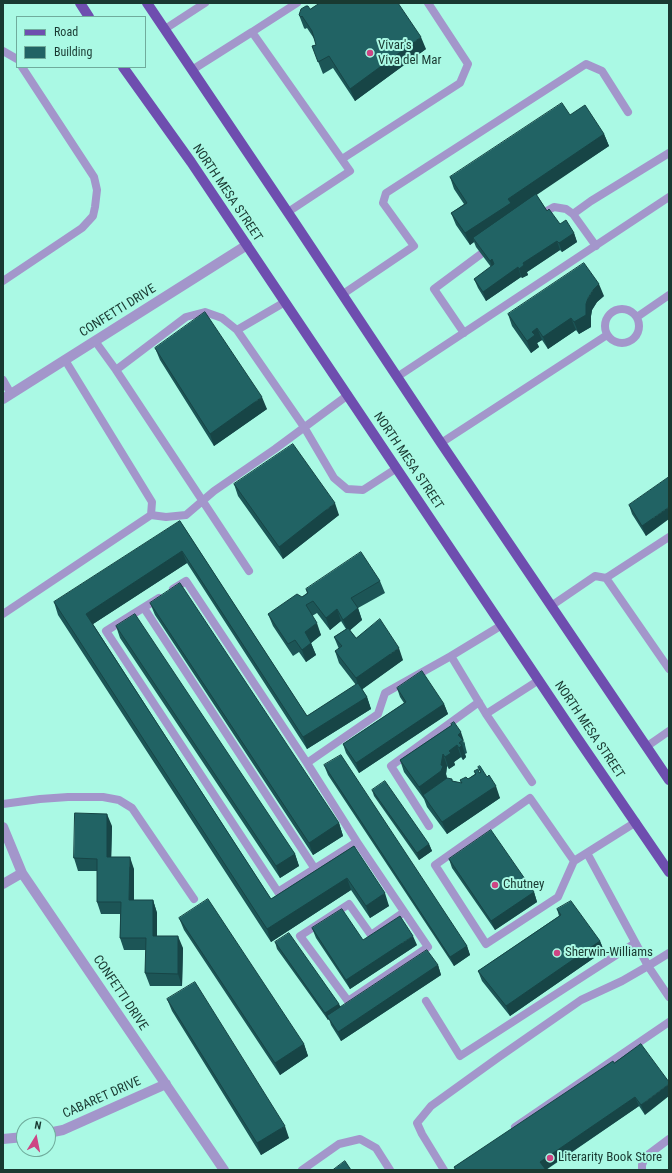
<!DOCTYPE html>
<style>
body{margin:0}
#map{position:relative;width:672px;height:1173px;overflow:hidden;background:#aaf9e4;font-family:"Roboto Condensed",sans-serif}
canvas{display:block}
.frame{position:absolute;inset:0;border:4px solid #193931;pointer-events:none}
.legend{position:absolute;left:16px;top:16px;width:130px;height:52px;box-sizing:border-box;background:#aaf9e4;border:1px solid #70ac9c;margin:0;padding:5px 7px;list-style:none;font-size:12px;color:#193931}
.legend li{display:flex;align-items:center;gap:8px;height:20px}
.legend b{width:20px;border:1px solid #70ac9c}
.north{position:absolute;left:16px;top:1117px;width:40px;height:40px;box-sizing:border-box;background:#aaf9e4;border:1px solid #70ac9c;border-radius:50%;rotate:10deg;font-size:11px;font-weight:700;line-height:16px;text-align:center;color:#193931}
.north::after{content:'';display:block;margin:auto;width:14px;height:18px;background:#cd4584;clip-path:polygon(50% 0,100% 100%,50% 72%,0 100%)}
</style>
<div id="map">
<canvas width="672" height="1173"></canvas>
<div class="frame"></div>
<ul class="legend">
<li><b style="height:5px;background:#6e4eaf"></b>Road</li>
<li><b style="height:11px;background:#216364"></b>Building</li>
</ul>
<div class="north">N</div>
</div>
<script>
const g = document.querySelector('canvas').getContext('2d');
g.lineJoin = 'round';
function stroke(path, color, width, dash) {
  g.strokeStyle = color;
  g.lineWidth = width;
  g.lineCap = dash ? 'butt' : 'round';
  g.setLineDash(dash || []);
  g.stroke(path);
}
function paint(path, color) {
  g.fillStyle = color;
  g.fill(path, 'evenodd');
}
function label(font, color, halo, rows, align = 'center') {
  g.font = font + ' "Roboto Condensed",sans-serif';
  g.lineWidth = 4;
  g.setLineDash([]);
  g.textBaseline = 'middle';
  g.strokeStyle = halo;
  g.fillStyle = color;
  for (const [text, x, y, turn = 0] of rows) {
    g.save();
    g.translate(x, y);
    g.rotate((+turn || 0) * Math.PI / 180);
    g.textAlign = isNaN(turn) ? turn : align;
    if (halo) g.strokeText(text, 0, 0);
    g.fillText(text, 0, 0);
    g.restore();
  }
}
const service = new Path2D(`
 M165 29 205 3
 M252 32 297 3
 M3 51 17 59
 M192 70 252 32 350 171 288 212
 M342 159 460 83 468 64 428 3
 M545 212 554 207 566 209 573 214
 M596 246 573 214 591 201 669 153
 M3 281 82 228 93 216 95 207 97 190 94 177 22 67
 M343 294 414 246 383 203 386 193 586 64 602 71 628 112
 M605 326a17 17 0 1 1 34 0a17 17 0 1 1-34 0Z
 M637 317 669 295
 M237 330 285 302
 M464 333 434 289 481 254
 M95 341 116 370 186 317 205 312 222 318 237 330 304 427 334 478 347 489 363 490 397 468
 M116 370 249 571
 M397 377 669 197
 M3 380 11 394
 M441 443 607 335
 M151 515 166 517 186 515 214 491 275 449 348 395
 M606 578 669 537
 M173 589 186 581 307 763 378 714 385 693 451 656
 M159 598 106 631 278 892 357 842 428 947 348 1001 300 936 349 904 371 935 404 912
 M551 606 595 576 606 578 669 669
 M144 608 315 869
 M3 614 151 515 152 502 65 360
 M502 625 451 656 486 714 532 782
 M486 714 539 680
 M646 747 669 731
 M307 763 357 842
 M3 804 40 799 68 797H103L119 800 132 808 194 899
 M429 826 391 766 479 702
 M574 861 558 897 486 944 435 865 530 798 574 861 636 822
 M669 953 648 966 669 997
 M426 1001 460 1056 635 943
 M515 1127 669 1022
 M302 1170 339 1144 360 1139 376 1148 390 1170
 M444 1170 422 1134 417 1123 431 1106 499 1057 581 1000 622 981 648 966 587 853
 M642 1170V1165L645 1157 669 1139`);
const minor = new Path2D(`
 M3 399 247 245
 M3 827 22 873 224 1170
 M3 884 22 873
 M48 1133 63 1130 166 1084
 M3 1139 24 1137`);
const primary = new Path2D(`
 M80 3 89 17
 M147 3 295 223 441 443 669 780
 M123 67 191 162 578 739 669 872`);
const wall = new Path2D(`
 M310 9 426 49 355 101 333 68 323 74 312 46 316 45 315 40 307 28 305 29 304 28 299 15Z
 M570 115 604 134 609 146 536 194 547 211 560 224 574 233 577 242 562 252 560 250 527 272 528 275 522 278 521 277 486 301 478 288 474 279 491 267 476 247 474 242 470 245 456 225 451 213 464 204 454 189 450 177Z
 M604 296 597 302 592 310 591 316V327L579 334 576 330 548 349 542 340 537 343 539 347 531 353 512 326 508 314Z
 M155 348 267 409 214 446 160 360Z
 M669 477 646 536 632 514 629 505Z
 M234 484 339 515 283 559 238 496Z
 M180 521 307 716 356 685 339 663 335 651 339 649 334 637 346 629 341 621 330 630 317 613 312 616 321 635 311 643 316 655 306 662 299 652 293 656 273 626 268 614 302 597 307 593 306 589 380 581 385 593 358 608 362 620 350 630 356 638 403 660 362 689 367 697 371 709 307 749 187 563 93 624 271 899 354 846 389 906 370 918 351 890 271 942 58 615 54 602Z
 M150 603 339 823 343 836 313 855 155 615Z
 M116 626 295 854 299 866 280 878 120 638Z
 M397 688 444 704 448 714 359 773 346 753 343 744 404 703 400 697Z
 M452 725 465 744V745L467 753 465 754 466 757 463 760 461 757 454 762 455 765 449 769 447 766 446 774 447 778 453 781 461 783 460 780 468 779 475 774 474 771 479 773 480 772 478 767 500 798 447 834 427 807 424 799 404 772 400 760Z
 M324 765 467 946 470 955 454 966 328 775Z
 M372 790 429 844 432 851 419 860 374 796Z
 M112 826 111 857 134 869V900H153L157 913V936L183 948 182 986H150L145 973 146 950H124L120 938V914H101L97 902V871H78L74 858Z
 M449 859 534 892 537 902 495 930 452 868Z
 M557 909 600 941 604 951 510 1016 482 981 478 971 559 916Z
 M179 918 304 1044 308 1056 280 1075 184 930Z
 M312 928 363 940 417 945 350 989 316 938Z
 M275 942 339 1004 340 1007 438 965 441 975 341 1041 331 1025 329 1019 328 1020 277 949Z
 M167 999 289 1138 261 1155 172 1011Z
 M641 1044 645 1115 639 1106 546 1170H455L454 1167 614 1063Z`);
const shadedWall = new Path2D(`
 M421 37 426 49 355 101 350 89Z
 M604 134 609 146 473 238 474 242 470 245 465 233 508 199Z
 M574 233 577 242 562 252 559 243Z
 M557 241 560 250 527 272 523 263Z
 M492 259 495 269 493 270 490 261Z
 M524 265 528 275 522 278 519 269Z
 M518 267 521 277 486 301 483 292Z
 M599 284 604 296 597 302 592 310 591 316V327L579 334 574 322 586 304 588 298 593 290Z
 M571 318 576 330 548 349 543 337Z
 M537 328 542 340 537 343 539 347 531 353 527 341 532 332Z
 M262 397 267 409 214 446 210 434Z
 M335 503 339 515 283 559 279 547Z
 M669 507V519L646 536 642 526Z
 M182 551 187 563 90 626 86 614Z
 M358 608 362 620 348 632 343 620Z
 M337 609 341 621 330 630 326 618Z
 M317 623 321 635 311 643 316 655 306 662 302 650 305 632Z
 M399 648 403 660 360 691 356 678Z
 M367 697 371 709 307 749 303 737Z
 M444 704 448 714 359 773 356 763Z
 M461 732 465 744V745L463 740 458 735Z
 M457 745 461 757 454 762 455 765 449 769 445 757 449 751Z
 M462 745 466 757 463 760 459 748Z
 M443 754 447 766 446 774 447 778 423 795 424 799 419 787 441 765Z
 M496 786 500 798 447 834 442 822Z
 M107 814 112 826 111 869 107 857Z
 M339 823 343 836 313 855 309 843Z
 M429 844 432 851 419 860 417 853Z
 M295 854 299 866 280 878 276 866Z
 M130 857 134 869V912L129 900Z
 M347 878 351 890 271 942 267 929Z
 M534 892 537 902 495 930 491 921Z
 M385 893 389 906 370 918 366 906Z
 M153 900 157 913V948L153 936Z
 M178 936 183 948 182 986 178 974Z
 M413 936 417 945 350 989 346 980Z
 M600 941 604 951 510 1016 506 1006Z
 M467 946 470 955 454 966 450 957Z
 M438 965 441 975 341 1041 338 1032Z
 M339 1004 342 1010 327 1016 329 1019 328 1020 325 1013Z
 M304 1044 308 1056 280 1075 275 1063Z
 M669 1084V1096L645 1115 641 1105Z
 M635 1097 639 1106 545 1170 540 1162Z
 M285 1126 289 1138 261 1155 257 1143Z`);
const building = new Path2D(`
 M320 3H398L421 37 350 89 329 56 318 62 312 46 316 45 312 31 302 16 301 17 299 15 301 9 306 6H308L310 9Z
 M562 103 570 115 585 105 604 134 508 199 511 203 465 233 451 213 467 203 450 177Z
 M536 194 547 211 549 209 560 224 566 220 574 233 559 243 557 241 523 263 524 265 519 269 518 267 483 292 474 279 494 264 492 259 490 261 473 238Z
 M584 263 599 284 593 290 588 298 586 304V315L574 322 571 318 543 337 537 328 532 332 535 335 527 341 508 314Z
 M205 312 262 397 210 434 155 348Z
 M293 444 335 503 279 547 234 484Z
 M669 477V507L642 526 629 505Z
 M180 521 307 716 358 683 367 697 303 737 182 551 86 614 271 899 354 846 385 893 366 906 347 878 267 929 54 602Z
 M361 552 380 581 351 598 358 608 343 620 337 609 326 618 313 601 306 605 317 623 305 632 311 643 302 650 295 640 288 644 268 614 297 594 302 597 308 593 306 589Z
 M180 583 339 823 309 843 150 603Z
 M135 614 295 854 276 866 116 626Z
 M380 619 399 648 356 678 335 651 342 646 334 637 348 628 356 638Z
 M422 671 444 704 356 763 343 744 406 702 397 688Z
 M454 722 461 732 458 735 463 740 459 743 462 745 459 748 457 745 449 751 451 753 445 757 443 754 441 765 443 766 441 771 419 787 400 760 452 725 451 724Z
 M341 755 467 946 450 957 324 765Z
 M480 766 487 777 489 775 496 786 442 822 423 795 447 778 452 779V781L462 783 460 780 466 777 468 779 476 774 474 771 478 769 479 773 481 772 478 767Z
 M385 781 429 844 417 853 372 790Z
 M75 813 107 814V857H130L129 900H153V936H178V974L145 973 146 938H120L121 902H97V859L74 858Z
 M491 830 534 892 491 921 449 859Z
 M208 899 304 1044 275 1063 179 918Z
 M571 901 600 941 506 1006 478 971 561 915 557 909Z
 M342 909 363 940 400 916 413 936 346 980 312 928Z
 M289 933 339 1004 325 1013 275 942Z
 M427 950 438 965 338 1032 327 1016Z
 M195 982 285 1126 257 1143 167 999Z
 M641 1044 669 1082V1084L641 1105 635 1097 540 1162 546 1170H456L454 1167 613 1061 614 1063Z
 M345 1161 351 1170H333Z`);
const markers = [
 [370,53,4,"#cd4584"],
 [495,885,4,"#cd4584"],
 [557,953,4,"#cd4584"],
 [550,1158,4,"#cd4584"]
];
const poiNames = [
 ["Vivar's",378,46],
 ["Viva del Mar",378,61],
 ["Chutney",503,885],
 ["Sherwin-Williams",565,953],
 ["Literarity Book Store",558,1158]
];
const streetNames = [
 ["NORTH MESA STREET",227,193,56],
 ["CONFETTI DRIVE",118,311,-32],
 ["NORTH MESA STREET",408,461,56],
 ["NORTH MESA STREET",589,730,56],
 ["CONFETTI DRIVE",120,993,56],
 ["CABARET DRIVE",102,1098,-24]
];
stroke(service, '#a396cb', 8);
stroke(minor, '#a396cb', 10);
stroke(primary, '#6e4eaf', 10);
paint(wall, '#1c5556');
paint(shadedWall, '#174546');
paint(building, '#216364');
stroke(building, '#174546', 1);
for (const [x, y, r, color] of markers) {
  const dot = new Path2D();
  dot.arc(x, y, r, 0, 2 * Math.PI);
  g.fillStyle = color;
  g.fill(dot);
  stroke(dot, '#aaf9e4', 1.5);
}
label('13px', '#193931', '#aaf9e4', poiNames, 'left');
label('13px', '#193931', '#aaf9e4', streetNames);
</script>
